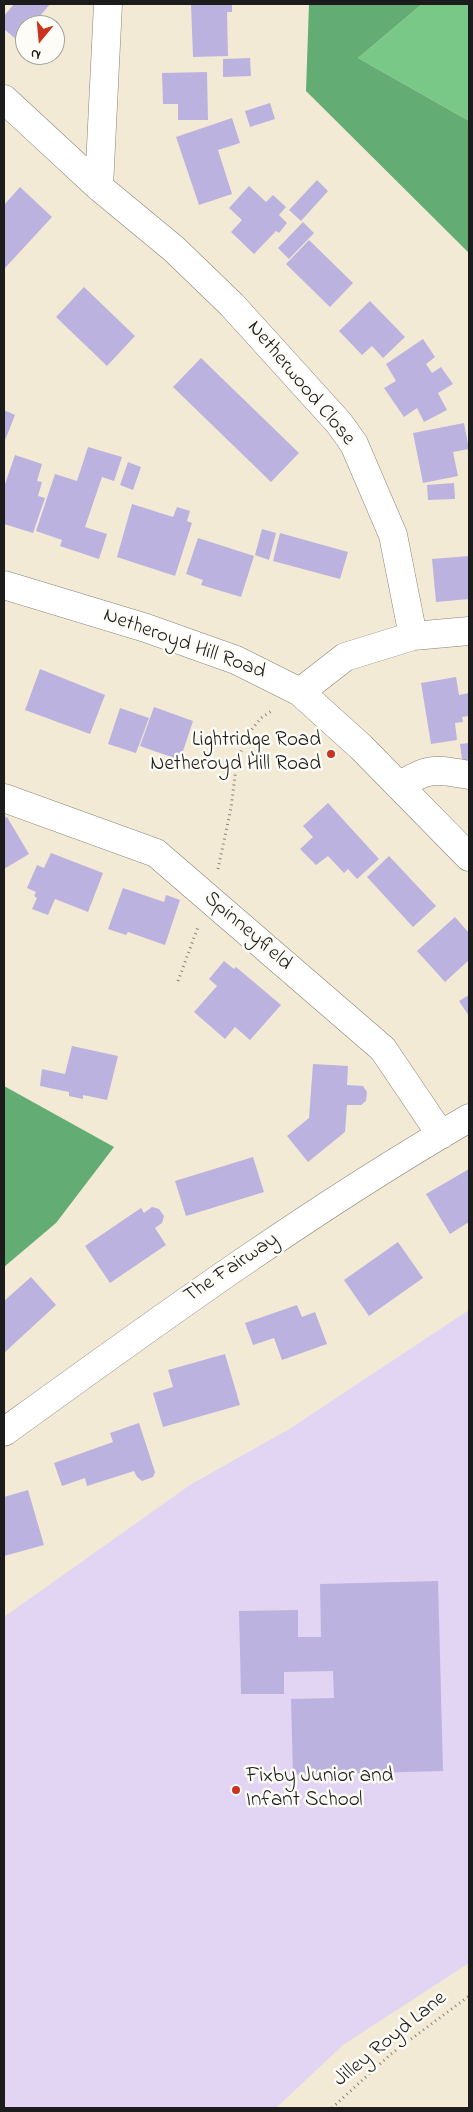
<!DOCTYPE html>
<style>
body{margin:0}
#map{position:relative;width:473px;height:2112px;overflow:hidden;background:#f2ead4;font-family:"Indie Flower",sans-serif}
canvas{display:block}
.frame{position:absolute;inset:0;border:5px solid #1c1c1c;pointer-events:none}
.north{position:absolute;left:15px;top:15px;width:50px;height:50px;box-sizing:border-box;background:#fdfcf7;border:1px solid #a3a29f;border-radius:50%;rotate:197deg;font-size:14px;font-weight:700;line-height:20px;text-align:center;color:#1c1c1c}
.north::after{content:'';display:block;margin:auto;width:18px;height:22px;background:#c8321e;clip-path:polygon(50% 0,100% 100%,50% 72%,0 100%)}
</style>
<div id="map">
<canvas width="473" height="2112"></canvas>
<div class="frame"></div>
<div class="north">N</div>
</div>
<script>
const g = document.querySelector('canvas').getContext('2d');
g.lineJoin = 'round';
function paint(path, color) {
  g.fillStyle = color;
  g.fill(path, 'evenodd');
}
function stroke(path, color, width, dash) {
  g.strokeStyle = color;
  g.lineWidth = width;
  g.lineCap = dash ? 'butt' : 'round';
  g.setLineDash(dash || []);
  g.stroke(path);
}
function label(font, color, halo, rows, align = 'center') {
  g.font = font + ' "Indie Flower",sans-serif';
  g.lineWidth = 5;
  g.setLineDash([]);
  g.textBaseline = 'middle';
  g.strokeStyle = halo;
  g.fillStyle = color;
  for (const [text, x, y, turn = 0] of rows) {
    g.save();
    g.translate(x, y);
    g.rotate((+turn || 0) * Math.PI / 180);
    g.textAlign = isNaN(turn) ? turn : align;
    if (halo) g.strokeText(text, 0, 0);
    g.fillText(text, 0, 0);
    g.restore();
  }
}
const built = new Path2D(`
 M469 1310V1963L343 2045 276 2108H4V1617L190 1485 291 1428Z`);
const green = new Path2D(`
 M422 4H469V121L358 58Z`);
const forest = new Path2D(`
 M309 4H422L358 58 469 121V253L306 91Z
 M4 1086 114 1147 56 1223 4 1267Z`);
const building = new Path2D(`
 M14 4H50L40 16 51 25H25V47L4 29V16Z
 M191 4H232V12H227L228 56 193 57Z
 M250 58 251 76 223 77V59Z
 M207 72 208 120H178V104H163L162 73Z
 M270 103 275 119 250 127 245 111Z
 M232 118 240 143 218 150 232 194 199 205 176 137Z
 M317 180 328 191 301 221 289 210Z
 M249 186 266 202 273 195 286 207 279 215 287 223 279 233 276 231 254 254 231 232 242 220 229 208Z
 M20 187 52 217 5 268 4 205Z
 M303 222 314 233 289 259 278 248Z
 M309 240 353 283 330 307 286 264Z
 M84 287 135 336 107 366 56 317Z
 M370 301 405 337 383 358 372 346 362 355 339 331Z
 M423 339 435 357 426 364 432 373 441 367 453 384 438 393 447 410 424 422 417 408 404 417 384 388 396 381 386 364Z
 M201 358 299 453 271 482 173 387Z
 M4 410 15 415 4 443Z
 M464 423 469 449 453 452 458 476 423 483 413 433Z
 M88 447 122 457 114 481 102 477 85 527 107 534 99 559 60 546 62 540 36 531 55 474 77 481Z
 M15 455 42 464 37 481 42 482 38 496 45 498 33 533 4 524V487Z
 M128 462 141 467 133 490 120 485Z
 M454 483 455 499 428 500 427 485Z
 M132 504 173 517 177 507 190 511 187 521 192 523 175 576 117 557Z
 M262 529 276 533 269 560 255 555Z
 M280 533 348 552 340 579 273 561Z
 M198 538 254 556 241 597 201 585 203 580 186 574Z
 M469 556V599L436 602 432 559Z
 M40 669 105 695 90 734 25 710Z
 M456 677 459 695 469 693V716L462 717 463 722 455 723 457 740 431 744 421 683Z
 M154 707 193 721 180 760 140 746Z
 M120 708 149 718 136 753 108 744Z
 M469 743V766L463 767 460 744Z
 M328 803 379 859 357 879 348 869 344 873 328 856 316 865 300 849 313 837 303 826Z
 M7 817 29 854 4 869V818Z
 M51 853 103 873 88 912 55 899 48 915 32 909 37 898 34 896 36 892 27 888 37 865 44 868Z
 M389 856 436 906 413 927 367 877Z
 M123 888 164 902 166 895 180 900 165 945 128 932 126 935 108 929Z
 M455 917 469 933V960L445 982 417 951Z
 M224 961 234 969 236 967 281 1005 250 1040 235 1027 225 1039 194 1012 217 986 209 979Z
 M469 995V1016L459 1001Z
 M72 1046 118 1056 107 1100 83 1095V1099L69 1096V1092L40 1086 42 1069 65 1074Z
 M313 1064 348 1066 347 1085 363 1086 367 1092 366 1101 361 1105H347L345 1132 308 1162 287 1136 309 1118Z
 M253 1157 264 1192 186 1216 175 1181Z
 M469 1169V1222L450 1234 426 1194Z
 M152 1207 159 1209 164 1216 162 1223 155 1228 166 1245 110 1283 85 1246 141 1208 144 1213Z
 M398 1242 423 1278 369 1316 344 1280Z
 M31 1277 56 1305 4 1353V1301Z
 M297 1305 302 1317 315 1312 327 1344 282 1360 274 1338 253 1345 245 1323Z
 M225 1354 240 1405 163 1427 153 1393 173 1387 168 1370Z
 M139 1423 155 1472 153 1477 142 1481 137 1477 134 1471 87 1486 85 1478 62 1486 54 1463 113 1442 110 1433Z
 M28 1490 44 1545 4 1556V1497Z
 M438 1581 443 1771 293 1775 291 1699 334 1698 333 1671 284 1672V1694H241L239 1611 298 1610V1637H321L320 1584Z`);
const path = new Path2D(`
 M218 869 231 808 236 768 245 738 261 718 273 710
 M178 981 198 927
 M332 2108 391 2054 469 1996`);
const minor = new Path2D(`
 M4 99 99 187 174 249 232 305 339 423 354 444 393 535 413 636
 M99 187 108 4
 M4 585 146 628 236 660 300 692 361 747 469 857
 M300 692 345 657 413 636 469 631
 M399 786C429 767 436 769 469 775
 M4 798 156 853 383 1049 441 1135
 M4 1432C156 1322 307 1212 469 1118`);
const markers = [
 [331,754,5,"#c8321e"],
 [236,1790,5,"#c8321e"]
];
const streetNames = [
 ["Netherwood Close",300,384,50],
 ["Netheroyd Hill Road",184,645,20],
 ["Spinneyfield",247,932,41],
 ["The Fairway",232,1269,-34],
 ["Jilley Royd Lane",391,2040,-39]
];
const poiNames = [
 ["Lightridge Road",321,742],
 ["Netheroyd Hill Road",321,766],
 ["Fixby Junior and",246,1778,"left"],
 ["Infant School",246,1802,"left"]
];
paint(built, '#e2d4f3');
paint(green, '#7ac887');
paint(forest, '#63ac74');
paint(building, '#bcb2e0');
stroke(minor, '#878378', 29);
stroke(path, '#878378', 3, [1, 4]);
stroke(minor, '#fff', 28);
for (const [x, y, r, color] of markers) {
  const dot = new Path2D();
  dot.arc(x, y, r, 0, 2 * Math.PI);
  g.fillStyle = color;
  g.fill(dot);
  stroke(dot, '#fdfcf7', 2);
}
label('21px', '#1c1c1c', '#fdfcf7', streetNames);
label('21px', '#1c1c1c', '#fdfcf7', poiNames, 'right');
</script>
